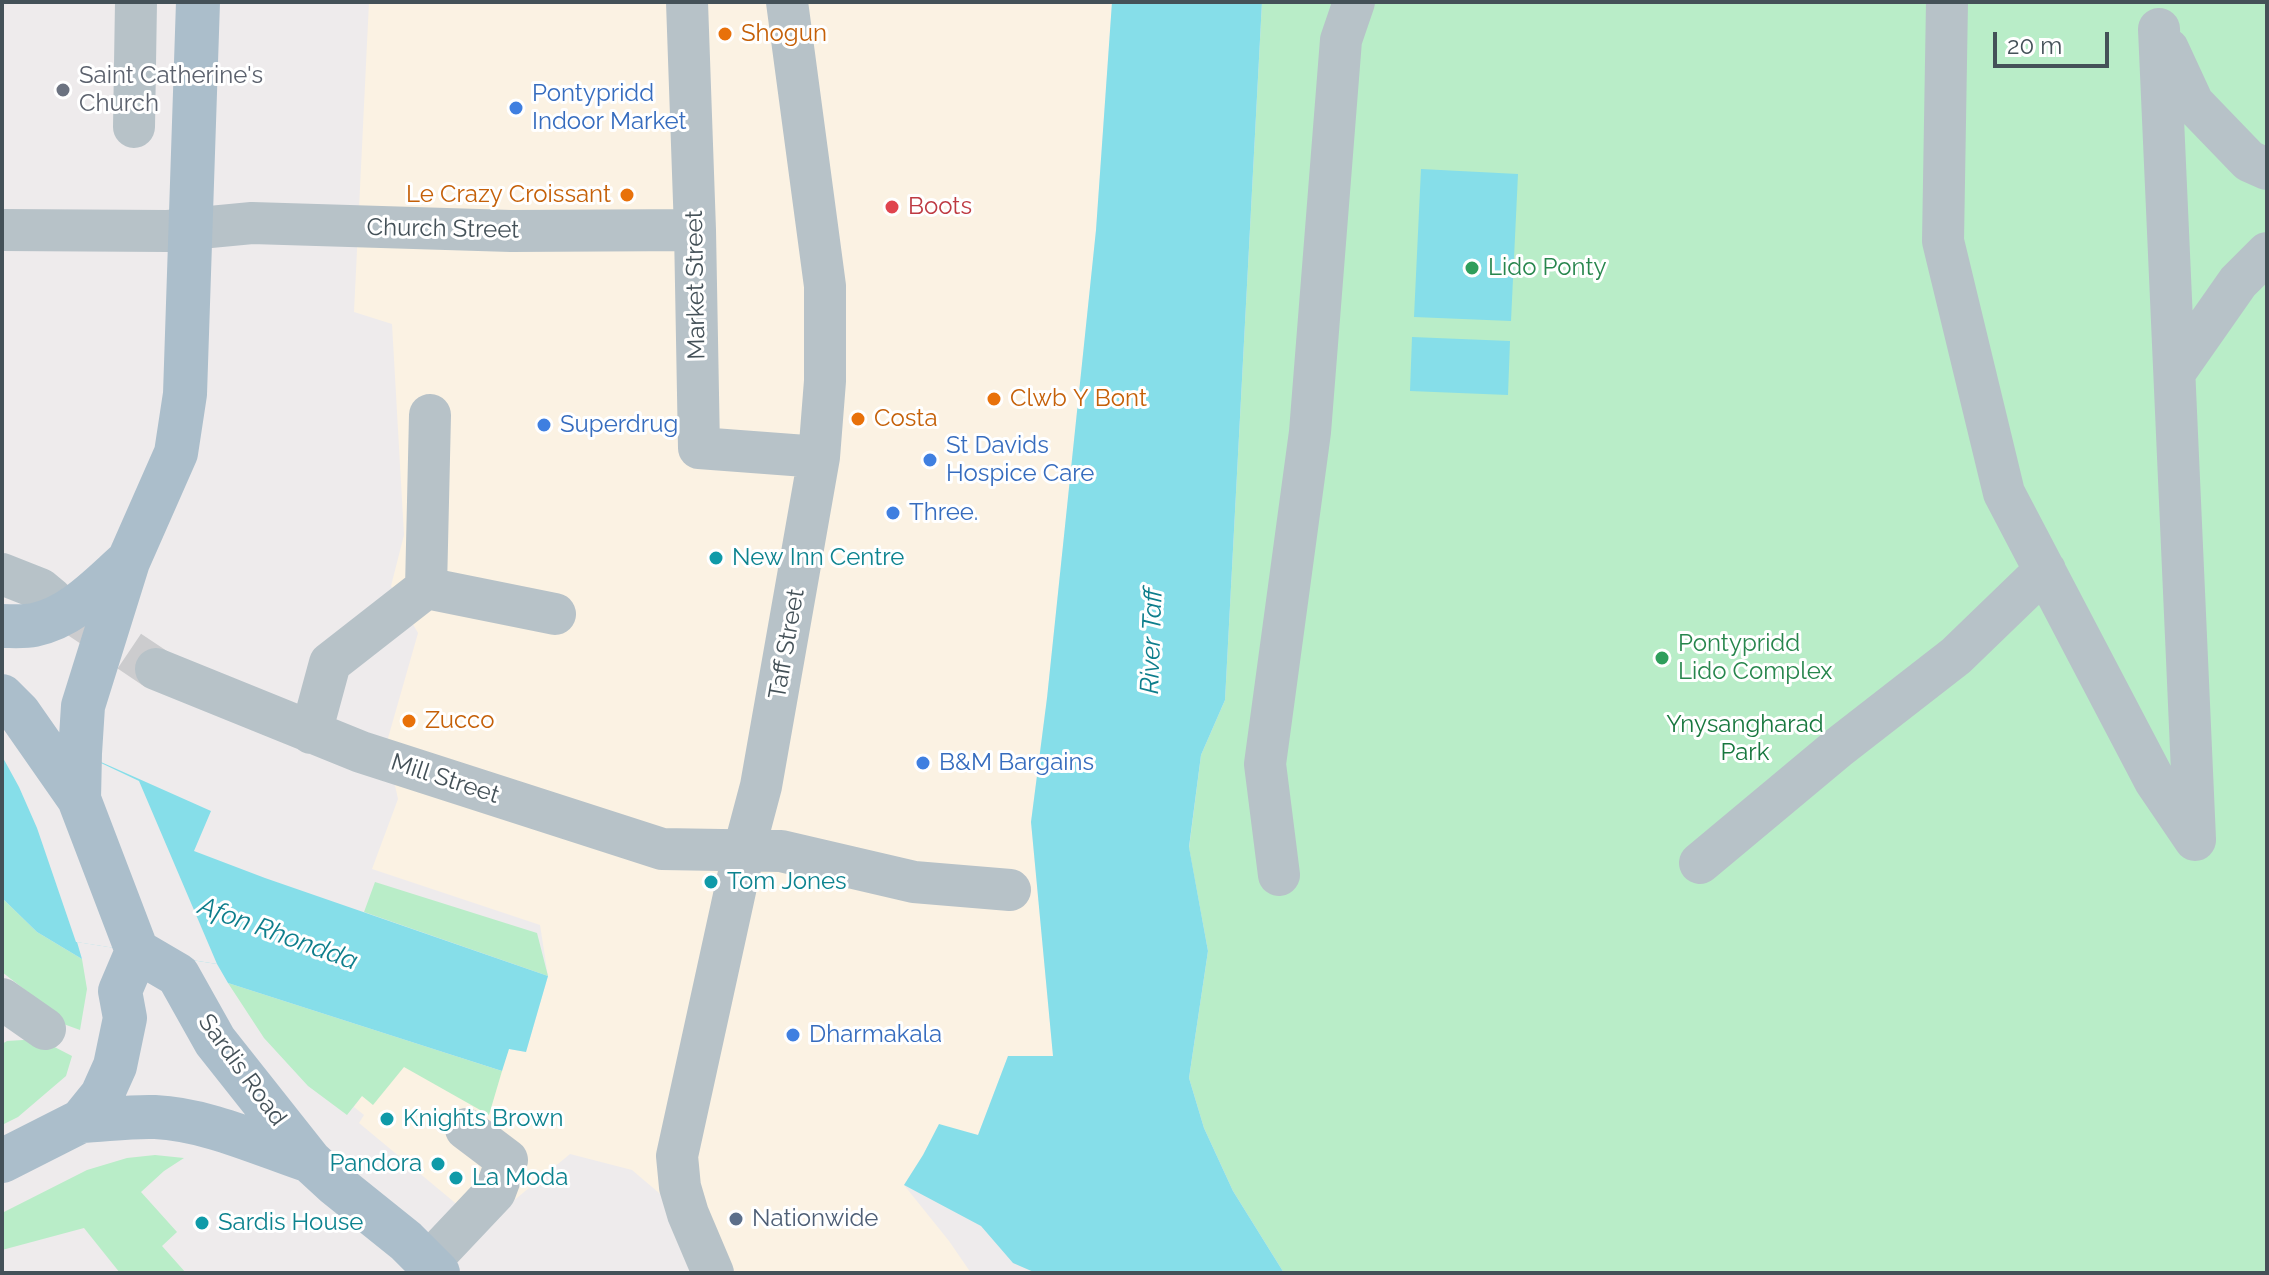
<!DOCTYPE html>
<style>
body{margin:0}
#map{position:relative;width:2269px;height:1275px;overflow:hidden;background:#eeebec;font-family:Raleway,sans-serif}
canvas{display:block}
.frame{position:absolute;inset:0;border:4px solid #445158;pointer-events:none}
.scale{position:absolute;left:1993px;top:32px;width:116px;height:36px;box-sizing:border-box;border:4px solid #445158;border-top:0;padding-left:10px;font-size:24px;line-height:28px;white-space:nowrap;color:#445158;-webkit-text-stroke:6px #fff;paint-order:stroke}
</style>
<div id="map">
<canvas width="2269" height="1275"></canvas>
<div class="frame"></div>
<div class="scale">20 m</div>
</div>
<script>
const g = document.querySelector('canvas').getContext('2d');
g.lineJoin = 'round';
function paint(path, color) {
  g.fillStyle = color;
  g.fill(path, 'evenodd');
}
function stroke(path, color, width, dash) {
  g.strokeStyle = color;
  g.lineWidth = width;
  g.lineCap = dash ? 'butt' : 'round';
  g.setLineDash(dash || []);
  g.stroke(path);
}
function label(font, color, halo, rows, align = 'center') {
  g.font = font + ' Raleway,sans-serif';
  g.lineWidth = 6;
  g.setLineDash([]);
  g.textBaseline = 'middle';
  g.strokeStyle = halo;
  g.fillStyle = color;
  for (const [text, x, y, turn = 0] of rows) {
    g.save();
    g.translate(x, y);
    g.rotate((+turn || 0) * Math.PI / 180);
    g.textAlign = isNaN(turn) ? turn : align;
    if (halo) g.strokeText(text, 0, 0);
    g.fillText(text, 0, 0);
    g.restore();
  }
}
const commercial = new Path2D(`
 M369 2H1112L1096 230 1047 698 1031 822 1053 1056H1008L978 1135 939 1125 923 1155 904 1185 949 1241 971 1273H698L665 1198 632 1170 570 1154 483 1226 359 1123 364 1115 354 1107 362 1096 373 1104 404 1066 509 1049 526 1052 548 976 540 925 372 869 398 799 386 745 418 633 391 586 404 535 392 324 354 312Z`);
const green = new Path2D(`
 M1262 2H2267V1273H1284L1233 1191 1204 1128 1189 1078 1208 951 1189 848 1201 755 1225 700Z
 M375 882 537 933 548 976 364 912Z
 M2 898 37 932 82 959 87 989 80 1030 47 1018 38 1000 2 972Z
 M228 983 502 1071 489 1115 404 1067 373 1105 362 1096 347 1115 308 1086 264 1038Z
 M39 1039 72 1056 66 1076 18 1117 2 1125V1044L7 1041Z
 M155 1155 184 1158 164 1171 141 1192 177 1232 162 1246 186 1273H120L84 1228 2 1250V1213L87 1170 127 1158Z`);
const water = new Path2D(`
 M1112 2H1262L1225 700 1201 755 1189 847 1208 951 1189 1078 1204 1128 1233 1191 1284 1273H1036L1013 1263 981 1226 904 1185 923 1155 939 1124 978 1135 1008 1056H1053L1031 822 1047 698 1096 230Z
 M1421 169 1518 174 1511 321 1414 317Z
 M1412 337 1510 341 1508 395 1410 391Z
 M2 673 65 746 211 811 194 851 265 878 548 976 526 1052 509 1049 502 1071 228 983 217 964 77 942 82 959 37 932 2 898Z`);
const pier = new Path2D(`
 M2 673 32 705 65 746 139 781 217 964 76 942 37 828 19 787 2 756Z`);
const minorTunnel = new Path2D(`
 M77 616 156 669`);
const minor = new Path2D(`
 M687 2 695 230 699 448 819 457
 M1947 2 1943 241 2004 493 2155 781 2195 840
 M2159 29 2195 839
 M2168 49 2193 103 2249 161 2267 169
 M134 127 136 2
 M2 230 168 231 252 223 511 231 695 230
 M2175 372 2238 282 2267 253
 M430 415 426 588 555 614
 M2 574 40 589 52 599
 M156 669 361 752 662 849 781 851 914 882 1010 890
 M311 733 330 663 426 588
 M1700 863 1839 747 1956 656 2045 570
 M1279 875 1265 764 1310 432 1341 40 1354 2
 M2 999 45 1029
 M428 1263 495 1192 507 1160 466 1129
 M713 1273 688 1214 680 1187 677 1156 744 850 761 786 819 457 825 381V286L787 2`);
const major = new Path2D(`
 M2 626C12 626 24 627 34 625 72 617 99 587 127 562
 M2 696 19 713 79 799 137 951 120 991 125 1018 115 1066 102 1095 81 1121 2 1161
 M79 799 80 753 83 706 128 562 176 453 185 394 198 2
 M137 951 178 975 215 1041 310 1161 335 1184 406 1241 438 1273
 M81 1121C105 1120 131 1116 155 1117 206 1119 262 1145 310 1161`);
const markers = [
 [725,34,8,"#e8710a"],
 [63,90,8,"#6b7280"],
 [516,108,8,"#3f7fe0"],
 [627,195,8,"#e8710a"],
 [892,207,8,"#e0444e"],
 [1472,268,8,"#2e9e5b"],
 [994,399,8,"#e8710a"],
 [858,419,8,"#e8710a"],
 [544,425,8,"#3f7fe0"],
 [930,460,8,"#3f7fe0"],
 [893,513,8,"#3f7fe0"],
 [716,558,8,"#0f9aa8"],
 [1662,658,8,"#2e9e5b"],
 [409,721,8,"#e8710a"],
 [923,763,8,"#3f7fe0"],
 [711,882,8,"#0f9aa8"],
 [793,1035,8,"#3f7fe0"],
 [387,1119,8,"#0f9aa8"],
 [438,1164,8,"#0f9aa8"],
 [456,1178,8,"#0f9aa8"],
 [736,1219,8,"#5c6f8a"],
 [202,1223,8,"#0f9aa8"]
];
const foodNames = [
 ["Shogun",741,34],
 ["Le Crazy Croissant",611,195,"right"],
 ["Clwb Y Bont",1010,399],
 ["Costa",874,419],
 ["Zucco",425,721]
];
const worshipNames = [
 ["Saint Catherine's",79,76],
 ["Church",79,104]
];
const shopNames = [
 ["Pontypridd",532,94],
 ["Indoor Market",532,122],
 ["Superdrug",560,425],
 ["St Davids",946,446],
 ["Hospice Care",946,474],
 ["Three.",909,513],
 ["B&M Bargains",939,763],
 ["Dharmakala",809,1035]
];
const healthNames = [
 ["Boots",908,207]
];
const streetNames = [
 ["Church Street",443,229,1],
 ["Market Street",696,285,-91],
 ["Taff Street",787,644,-80],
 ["Mill Street",445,779,18],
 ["Sardis Road",242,1070,54]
];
const leisureNames = [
 ["Lido Ponty",1488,268],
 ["Pontypridd",1678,644],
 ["Lido Complex",1678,672]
];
const cultureNames = [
 ["New Inn Centre",732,558],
 ["Tom Jones",727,882],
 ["Knights Brown",403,1119],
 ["Pandora",422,1164,"right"],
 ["La Moda",472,1178],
 ["Sardis House",218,1223]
];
const parkNames = [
 ["Ynysangharad",1745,725],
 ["Park",1745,753]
];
const serviceNames = [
 ["Nationwide",752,1219]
];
const waterNames = [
 ["River Taff",1152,641,-88],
 ["Afon Rhondda",278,934,20]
];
paint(commercial, '#fbf2e3');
paint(green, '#b9edc8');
paint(water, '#86dee9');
paint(pier, '#eeebec');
stroke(minorTunnel, '#ccccce', 42, [42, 21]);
stroke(minor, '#b7c2c8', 42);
stroke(major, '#abbecb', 44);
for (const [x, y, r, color] of markers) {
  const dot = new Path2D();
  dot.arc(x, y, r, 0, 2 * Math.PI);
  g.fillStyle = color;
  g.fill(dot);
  stroke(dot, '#fff', 3);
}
label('24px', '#c56008', '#fff', foodNames, 'left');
label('24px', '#5b616d', '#fff', worshipNames, 'left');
label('24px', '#366cbe', '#fff', shopNames, 'left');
label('24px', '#be3a42', '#fff', healthNames, 'left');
label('24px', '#445158', '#fff', streetNames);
label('24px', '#27864d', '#fff', leisureNames, 'left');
label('24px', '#0d838f', '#fff', cultureNames, 'left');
label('24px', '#17773e', '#fff', parkNames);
label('24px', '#4e5e75', '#fff', serviceNames, 'left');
label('italic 26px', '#0e7e8c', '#fff', waterNames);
</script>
